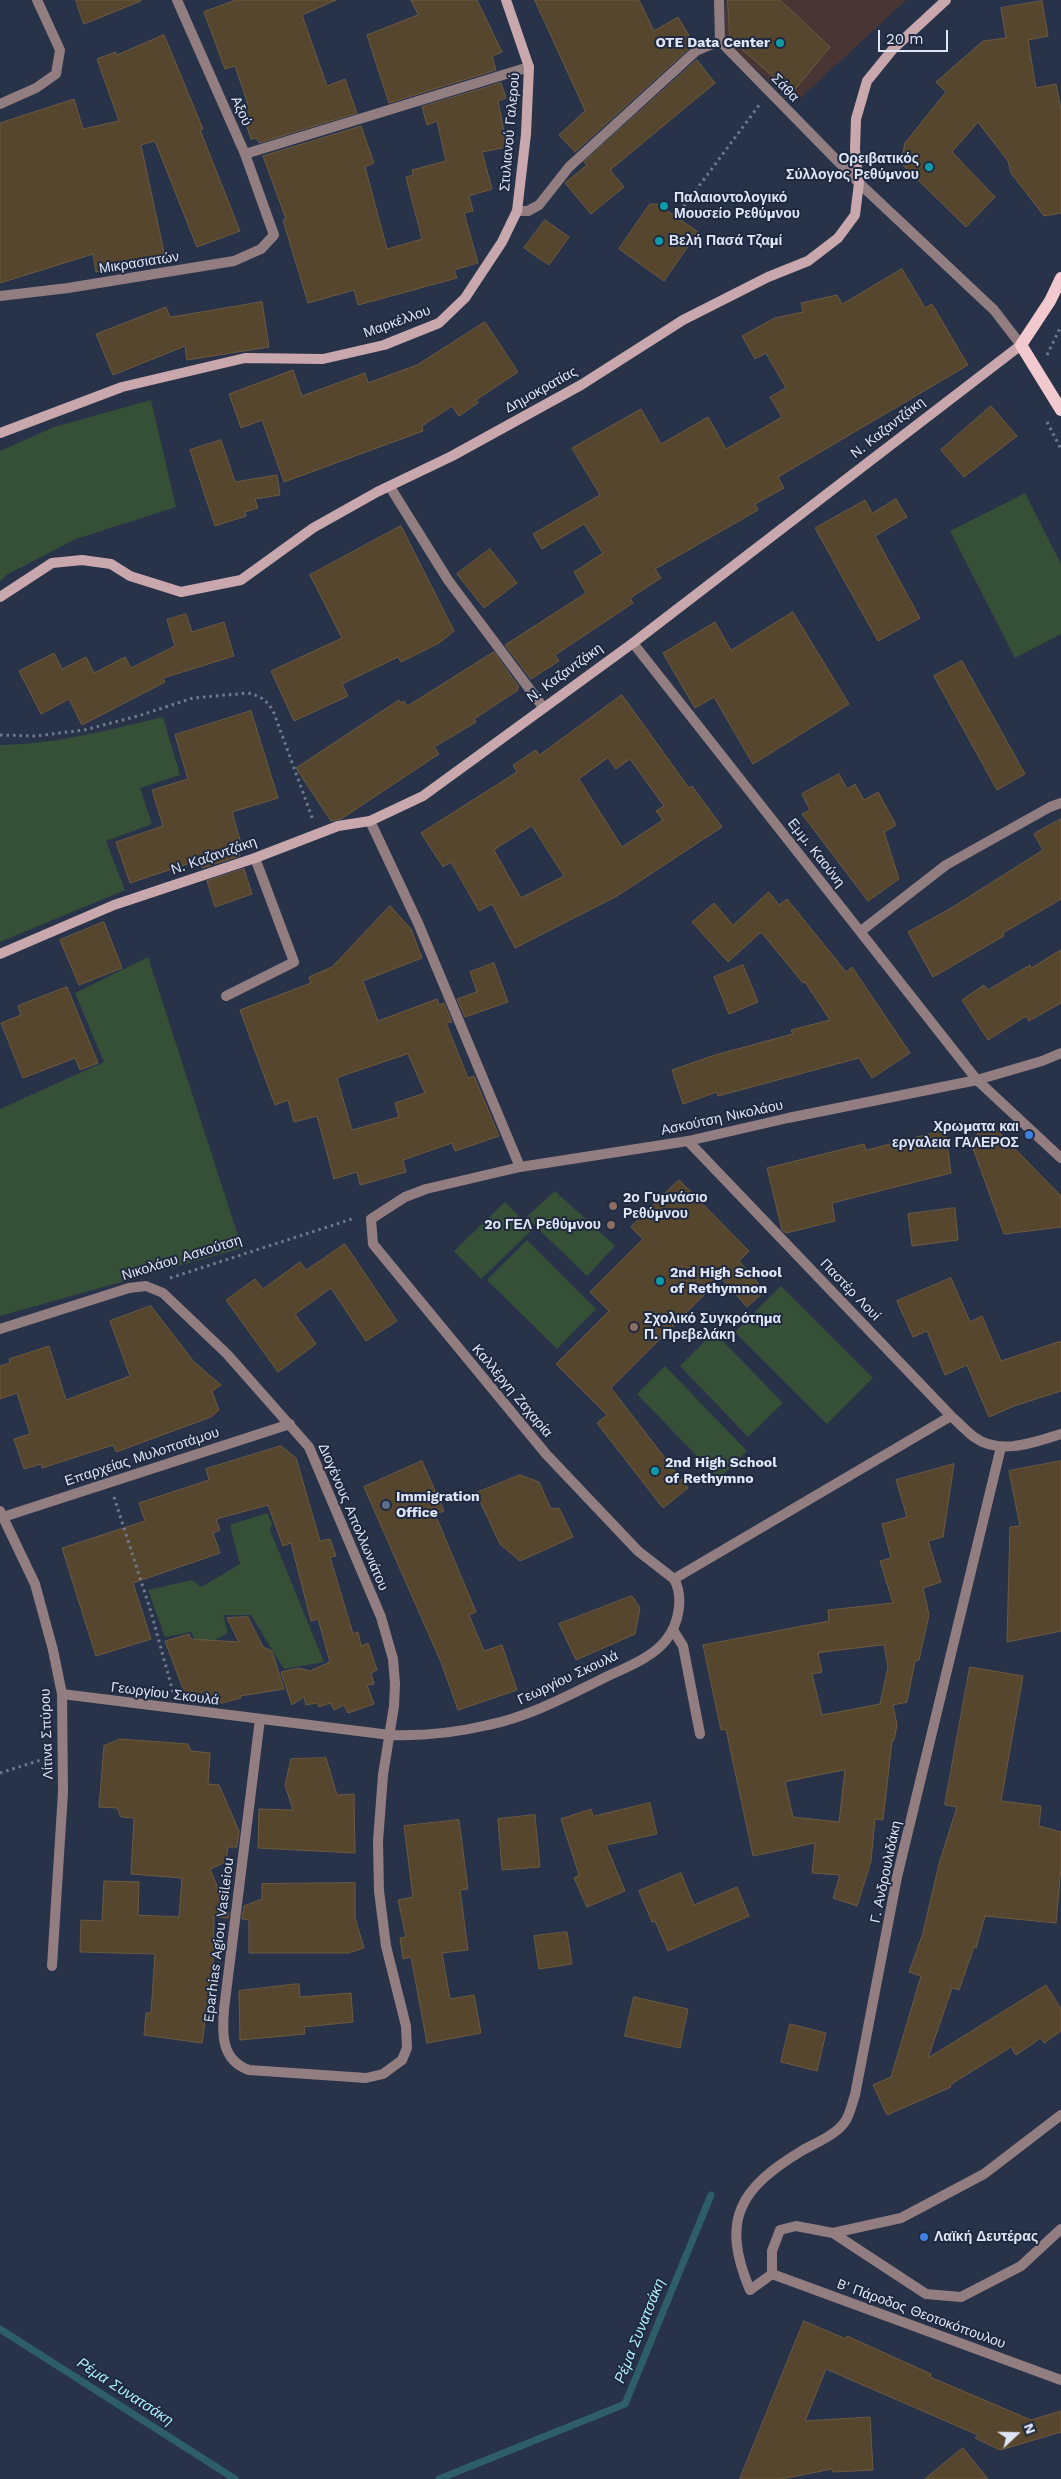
<!DOCTYPE html>
<meta charset="utf-8">
<style>
body{margin:0}
#map{position:relative;width:1061px;height:2479px;overflow:hidden;background:#28334a;font-family:"Work Sans",sans-serif}
canvas{display:block}
.north{position:absolute;left:991px;top:2409px;width:50px;height:50px;-webkit-text-stroke:4px #1f2940;paint-order:stroke;rotate:69deg;font-size:14px;font-weight:700;line-height:20px;text-align:center;color:#dfe6f5}
.north::after{content:'';display:block;margin:auto;width:18px;height:22px;background:#dfe6f5;clip-path:polygon(50% 0,100% 100%,50% 72%,0 100%)}
.scale{position:absolute;left:878px;top:30px;width:70px;height:22px;box-sizing:border-box;border:2px solid #dfe6f5;border-top:0;padding-left:6px;font-size:15px;line-height:18px;white-space:nowrap;color:#dfe6f5;-webkit-text-stroke:4px #1f2940;paint-order:stroke}
</style>
<div id="map">
<canvas width="1061" height="2479"></canvas>
<div class="north">N</div>
<div class="scale">20 m</div>
</div>
<script>
const g = document.querySelector('canvas').getContext('2d');
g.lineJoin = 'round';
function paint(path, color) {
  g.fillStyle = color;
  g.fill(path, 'evenodd');
}
function stroke(path, color, width, dash) {
  g.strokeStyle = color;
  g.lineWidth = width;
  g.lineCap = dash ? 'butt' : 'round';
  g.setLineDash(dash || []);
  g.stroke(path);
}
function label(font, color, halo, rows, align = 'center') {
  g.font = font + ' "Work Sans",sans-serif';
  g.lineWidth = 4;
  g.setLineDash([]);
  g.textBaseline = 'middle';
  g.strokeStyle = halo;
  g.fillStyle = color;
  for (const [text, x, y, turn = 0] of rows) {
    g.save();
    g.translate(x, y);
    g.rotate((+turn || 0) * Math.PI / 180);
    g.textAlign = isNaN(turn) ? turn : align;
    if (halo) g.strokeText(text, 0, 0);
    g.fillText(text, 0, 0);
    g.restore();
  }
}
const industrial = new Path2D(`
 M726 0H906L794 104 724 40Z`);
const green = new Path2D(`
 M151 400 176 507 76 539 8 574 0 581V451L54 427Z
 M1025 493 1061 564V634L1015 658 950 531Z
 M163 717 180 775 140 788 152 824 106 841 125 890 0 942V745C57 744 108 730 163 717Z
 M148 957 242 1248 0 1316V1109L104 1062 75 993Z
 M555 1191 615 1246 587 1276 526 1217Z
 M505 1202 532 1230 481 1279 454 1251Z
 M527 1240 596 1309 557 1349 487 1280Z
 M781 1286 873 1378 827 1424 735 1332Z
 M714 1332 783 1403 748 1437 680 1366Z
 M665 1366 747 1451 719 1479 637 1394Z
 M267 1513 272 1523 270 1530 324 1662 284 1669 251 1615H223L228 1633 199 1649 191 1632 165 1637 148 1590 192 1580 201 1587 240 1564 230 1525Z`);
const stream = new Path2D(`
 M0 2329 235 2479
 M439 2479 625 2404 711 2195`);
const building = new Path2D(`
 M76 0H141V1L84 24Z
 M236 0H336L302 15 327 86 345 79 357 113 259 143 257 138 251 139 240 106 248 104 235 66 225 69 204 12Z
 M411 0H477L502 52 492 56 496 70 389 103 367 35 418 15Z
 M535 0H639L654 31 678 17 694 44 575 152 559 135 585 111Z
 M728 0H780L830 47 792 93 730 39Z
 M1042 1 1048 36 1028 40 1036 88 1056 84 1061 109V213L1044 216 1011 173 1008 161 978 122 952 152 995 197 966 227 901 163 905 143 946 92 936 82 983 41 1006 38 1001 8Z
 M164 35 203 129 200 130 240 231 197 247 155 141 141 145 165 257 96 272 93 254 0 283V123L74 99 83 129 119 121 97 59 116 52V55Z
 M697 60 715 83 610 170 624 187 591 214 565 183 587 165 584 162Z
 M501 83 506 98 498 101 507 147 482 152 492 189 469 196 473 211 464 213 478 263 454 270 457 278 358 305 354 290 308 303 283 220 286 219 263 156 361 126 374 163 365 167 387 249 422 239 406 177 413 175 412 170 446 161 437 121 427 125 422 107Z
 M650 204H658L698 232 664 281 619 249Z
 M545 220 569 237 549 265 524 248Z
 M902 269 925 308 932 304 968 365 778 477 784 488 755 504 758 510 655 569 661 578 630 598 633 603 555 655 559 661 531 679 505 645 586 593 574 572 603 553 584 524 542 549 533 534 600 495 572 448 641 409 661 444 708 417 726 449 782 417 770 397 786 388 766 353 755 359 742 336 775 318 803 312 801 303 837 295 842 304Z
 M262 302 269 347 187 360 185 346 113 375 96 334 166 307 170 317Z
 M485 322 518 372 476 400 478 403 459 416 452 406 422 426 423 431 284 482 262 420 241 428 229 394 293 370 302 396 365 373 368 383 417 365Z
 M991 406 1017 436 964 477 941 450Z
 M221 440 235 482 277 475 280 495 255 499 258 508 245 512 246 516 215 526 190 450Z
 M896 499 907 517 875 536 920 618 878 641 815 528 865 500 872 513Z
 M401 526 454 631 439 643 401 662 398 657 342 684 348 696 294 721 271 671 342 638 310 575Z
 M490 549 517 583 484 608 457 574Z
 M793 612 849 704 753 764 714 697 695 708 663 653 715 622 731 650Z
 M186 614 192 632 224 622 234 656 163 678 165 682 82 725 69 699 41 714 19 671 54 653 62 669 86 657 94 673 125 657 131 668 175 646 167 620Z
 M494 652 519 687 517 688 518 690 474 719 476 722 434 747 439 754 341 819 331 821 296 768 399 700 401 703 404 701 407 706Z
 M962 661 1025 774 997 790 934 676Z
 M622 695 689 788 692 786 722 827 617 896 515 948 492 904 479 911 451 862 443 867 421 833 517 772 513 765 536 750 539 755ZM608 758 616 769 630 759 664 806 656 811 663 820 622 847 579 779ZM532 826 564 876 521 898 494 850Z
 M251 711 278 798 232 812 242 847 237 848 240 856 202 868 199 860 130 883 116 842 163 826 152 790 188 779 175 735Z
 M839 774 847 789 855 784 864 800 878 792 896 825 884 832 899 879 868 901 802 814 810 810 802 794Z
 M1061 819V899L1003 933 1004 936 933 977 908 932 953 907 1043 850 1034 834Z
 M244 869 252 894 215 907 207 881Z
 M769 892 779 905 787 899 846 972 852 967 910 1053 872 1078 859 1058 718 1096 717 1092 683 1104 672 1070 715 1055 793 1034 791 1030 830 1020 805 982 803 983 761 932 728 962 692 922 714 903 733 925Z
 M390 906 411 929 422 958 363 981 378 1021 437 999 439 1005 444 1003 452 1022 446 1023 468 1078 474 1076 499 1136 455 1151 452 1143 403 1160 406 1172 360 1185 357 1172 334 1179 317 1116 294 1122 288 1100 275 1105 240 1010 311 983 309 977 332 967ZM408 1054 425 1093 395 1103 399 1117 352 1130 337 1078Z
 M104 922 122 968 79 985 60 940Z
 M1061 950V1003L1029 1021 1026 1016 988 1040 962 1000 984 985 988 990 1030 965 1031 968Z
 M494 963 508 1002 465 1017 457 999 477 992 470 972Z
 M743 965 758 1002 729 1014 714 977Z
 M67 987 98 1063 80 1070 75 1058 23 1078 1 1023 21 1015 18 1006Z
 M991 1124 1061 1196V1227L1004 1234 970 1140Z
 M945 1130 951 1173 832 1203 835 1221 786 1233 782 1230 767 1168 864 1144 866 1150Z
 M679 1180 749 1251 739 1261 765 1291 747 1307 721 1278 611 1388 688 1488 663 1508 597 1423 607 1415 556 1364 609 1311 590 1292 643 1239 631 1227Z
 M955 1208 958 1240 912 1246 908 1214Z
 M345 1244 397 1321 366 1341 331 1288 295 1314 316 1344 278 1372 226 1300 255 1279 263 1289 300 1262 306 1270Z
 M951 1278 970 1322 982 1316 1001 1361 1061 1341V1391L1014 1406 989 1417 967 1365 945 1375 927 1331 913 1337 897 1301Z
 M151 1306 194 1362 221 1385 212 1391 219 1410 211 1417 116 1452 113 1445 42 1468 41 1464 24 1469 14 1439 30 1434 17 1393 0 1399V1366L10 1363 9 1359 49 1346 66 1400 130 1376 110 1321Z
 M281 1446 296 1458 320 1541 330 1539 336 1556 330 1557 353 1634 358 1632 361 1646 368 1643 377 1670 371 1673 374 1684 367 1685 374 1704 348 1713 344 1705 334 1710 330 1703 319 1707 317 1703 306 1705 304 1697 292 1705 281 1672 299 1668 310 1671 330 1662 318 1619 311 1621 291 1543 283 1546 268 1505 216 1519 220 1530 213 1533 220 1553 133 1583 151 1639 96 1656 62 1548 145 1521 139 1503 209 1480 206 1469Z
 M422 1461 444 1511 435 1514 476 1612 469 1615 484 1651 502 1645 517 1690 458 1710 441 1662 364 1487Z
 M1061 1461V1631L1007 1642 1010 1527 1020 1526 1009 1471Z
 M954 1464 943 1537 928 1541 941 1582 923 1588 929 1615 919 1660 915 1661 907 1702 893 1705 897 1725 894 1740 892 1741 883 1820 875 1819 871 1861 857 1906 833 1898 840 1875 812 1873 815 1843 753 1856 726 1729 721 1730 703 1645 829 1621 828 1610 893 1603 880 1561 891 1558 882 1524 907 1517 896 1480ZM884 1645 888 1667 880 1704 822 1715 812 1674 822 1672 818 1653ZM845 1770 839 1822 793 1817 785 1782Z
 M520 1475 539 1482 551 1509 559 1508 573 1537 520 1561 500 1544 476 1493Z
 M632 1596 640 1608 635 1634 576 1660 559 1624Z
 M248 1617 263 1647 272 1651 284 1689 240 1696 241 1698 222 1703 187 1699 165 1641 189 1634 191 1639 239 1642 227 1618Z
 M970 1667 1023 1676 1001 1801 1041 1806 1039 1826 1061 1832V1867L1056 1923 985 1916 976 1948 974 1947 959 1990 952 1988 928 2058 1046 1985 1061 2009V2031L1044 2043 1041 2038 1016 2055 1011 2047 950 2085 951 2087 887 2115 873 2085 891 2077 921 1976 909 1972 923 1933 939 1864 957 1807 945 1805Z
 M120 1739 188 1744 191 1751 210 1753 208 1784 219 1785 239 1831 237 1847H228L226 1862 210 1869 222 1898 220 1915 229 1912 228 1918 214 1917 213 1967 202 2043 144 2035 146 2013H151L155 1954 80 1952 81 1920 102 1921 104 1881 139 1882 138 1915 179 1917 182 1878 131 1874 134 1818 121 1817 117 1808 99 1807 104 1746Z
 M326 1758 337 1795 354 1794 355 1853 258 1848 259 1809 293 1810 285 1785 291 1759Z
 M650 1803 657 1834 606 1845 625 1891 587 1907 574 1878 579 1875 561 1819 591 1809 593 1816Z
 M535 1815 540 1867 502 1870 498 1819Z
 M459 1820 468 1889 460 1890 468 1950 442 1953 450 1999 474 1995 481 2033 427 2043 411 1957 403 1959 400 1938 406 1937 398 1900 413 1897 404 1826Z
 M681 1873 694 1905 737 1887 749 1916 668 1951 655 1921 652 1922 639 1891Z
 M355 1883V1918L364 1948 348 1953H249V1920L242 1919 244 1906 262 1899V1884Z
 M567 1932 572 1964 539 1969 534 1936Z
 M299 1984 300 1997 351 1993 353 2022 304 2027 305 2034 240 2040 239 1991Z
 M634 1997 688 2009 680 2048 625 2036Z
 M790 2024 826 2033 817 2071 781 2062Z
 M804 2321 846 2339 847 2336 931 2374 930 2377 1031 2420 1061 2411V2432L1000 2450 975 2438 978 2435 826 2369 805 2421 870 2417 873 2470 833 2472 832 2469 781 2479H740Z
 M963 2448 988 2479H925Z`);
const path = new Path2D(`
 M676 217 760 104
 M1047 355 1061 326
 M1047 422 1061 449
 M0 735 35 736 84 730 138 716 193 698 248 693C261 696 268 701 274 713L313 820
 M170 1278 355 1218
 M114 1497 151 1612 173 1692
 M0 1773 47 1758`);
const lane = new Path2D(`
 M226 996 294 962 255 858
 M833 2233 901 2218 984 2174 1061 2115
 M772 2274V2251L780 2230 796 2226 833 2233 926 2294 961 2297 1021 2266 1061 2229`);
const street = new Path2D(`
 M719 0 720 41 859 183 994 310 1021 345
 M0 104 36 88 56 74 60 50 37 0
 M245 154 529 67
 M517 211H528L539 205 569 167 696 51 720 41
 M0 296 68 288 234 261 261 249 274 235 245 154 177 0
 M390 487 448 580 543 707
 M633 643 977 1080 1061 1158
 M370 821 418 923 520 1167
 M861 931 946 865 1050 807 1061 803
 M688 1141 951 1416C959 1423 966 1431 974 1437 1000 1456 1035 1442 1061 1434
 M0 1329 129 1288 146 1286 163 1293 227 1354 309 1447 381 1617 393 1659 395 1684 394 1706 383 1775 378 1841 379 1891 386 1946 406 2026 407 2048 402 2060 383 2074 366 2078 249 2070C221 2060 222 2034 224 2009L260 1719
 M1001 1447 897 1877 855 2095C852 2103 850 2116 844 2123 835 2135 816 2143 803 2150 740 2188 720 2219 750 2290L772 2274 1061 2380
 M0 1511 35 1584 53 1650 62 1694 63 1792 52 1966
 M3 1517 290 1424
 M674 1579 638 1551 546 1454 373 1244 371 1219 405 1197 426 1189 520 1167 688 1141 788 1118 977 1080 1042 1061 1061 1053
 M673 1630 683 1646 700 1734
 M62 1694 390 1735C423 1736 455 1733 488 1725 531 1716 569 1695 608 1676 627 1667 653 1657 666 1640 679 1624 684 1597 674 1579L951 1416`);
const secondary = new Path2D(`
 M0 433 122 387 245 358 323 359 384 345 439 323 465 298 502 242 517 211 526 134 529 67 506 0
 M0 597 52 563 82 560 111 564 130 576 181 592 241 580 313 528 377 492 452 456 581 385 683 320 768 277 808 261 838 238 855 215 859 183 855 150 856 119 867 81 893 49 946 0
 M0 954 114 905 255 858 338 826 370 821 423 796 633 643 1021 345`);
const primary = new Path2D(`
 M1061 278 1050 301 1021 345 1061 410`);
const markers = [
 [780,43,5,"#0f9aa8"],
 [929,167,5,"#0f9aa8"],
 [664,206,5,"#0f9aa8"],
 [659,241,5,"#0f9aa8"],
 [1029,1135,5,"#3f7fe0"],
 [613,1206,5,"#8d6e63"],
 [611,1225,5,"#8d6e63"],
 [660,1281,5,"#0f9aa8"],
 [634,1327,5,"#8d6e63"],
 [655,1471,5,"#0f9aa8"],
 [386,1505,5,"#5c6f8a"],
 [924,2237,5,"#3f7fe0"]
];
const poiNames = [
 ["OTE Data Center",770,43,"right"],
 ["Ορειβατικός",919,159,"right"],
 ["Σύλλογος Ρεθύμνου",919,175,"right"],
 ["Παλαιοντολογικό",674,198],
 ["Μουσείο Ρεθύμνου",674,214],
 ["Βελή Πασά Τζαμί",669,241],
 ["Χρωματα και",1019,1127,"right"],
 ["εργαλεια ΓΑΛΕΡΟΣ",1019,1143,"right"],
 ["2ο Γυμνάσιο",623,1198],
 ["Ρεθύμνου",623,1214],
 ["2ο ΓΕΛ Ρεθύμνου",601,1225,"right"],
 ["2nd High School",670,1273],
 ["of Rethymnon",670,1289],
 ["Σχολικό Συγκρότημα",644,1319],
 ["Π. Πρεβελάκη",644,1335],
 ["2nd High School",665,1463],
 ["of Rethymno",665,1479],
 ["Immigration",396,1497],
 ["Office",396,1513],
 ["Λαϊκή Δευτέρας",934,2237]
];
const streetNames = [
 ["Σάθα",785,88,46],
 ["Αξού",241,111,66],
 ["Στυλιανού Γαλερού",510,132,-85],
 ["Μικρασιατών",139,263,-9],
 ["Μαρκέλλου",397,322,-20],
 ["Δημοκρατίας",541,390,-29],
 ["Ν. Καζαντζάκη",888,428,-38],
 ["Ν. Καζαντζάκη",565,673,-36],
 ["Εμμ. Καούνη",816,853,52],
 ["Ν. Καζαντζάκη",214,856,-19],
 ["Ασκούτση Νικολάου",722,1118,-12],
 ["Νικολάου Ασκούτση",182,1258,-17],
 ["Παστέρ Λουί",850,1290,46],
 ["Καλλέργη Ζαχαρία",512,1391,50],
 ["Επαρχείας Μυλοποτάμου",142,1457,-18],
 ["Διογένους Απολλωνιάτου",353,1517,67],
 ["Γεωργίου Σκουλά",568,1678,-25],
 ["Γεωργίου Σκουλά",165,1694,7],
 ["Λίτινα Σπύρου",47,1734,-92],
 ["Γ. Ανδρουλιδάκη",886,1872,-78],
 ["Eparhias Agiou Vasileiou",219,1940,-83],
 ["B' Πάροδος Θεοτοκόπουλου",921,2314,20]
];
const waterNames = [
 ["Ρέμα Συνατσάκη",640,2331,-68],
 ["Ρέμα Συνατσάκη",125,2392,33]
];
paint(industrial, '#4a3535');
paint(green, '#364f37');
stroke(stream, '#2e5f69', 7);
paint(building, '#56462d');
stroke(building, '#6c5a41', 1);
stroke(path, '#707a8e', 3, [2.5, 4]);
stroke(lane, '#927e81', 10);
stroke(street, '#927e81', 10);
stroke(secondary, '#c8a8ac', 10);
stroke(primary, '#f2c9ce', 12);
for (const [x, y, r, color] of markers) {
  const dot = new Path2D();
  dot.arc(x, y, r, 0, 2 * Math.PI);
  g.fillStyle = color;
  g.fill(dot);
  stroke(dot, '#1f2940', 2);
}
label('bold 14px', '#dfe6f5', '#1f2940', poiNames, 'left');
label('14px', '#dfe6f5', '#1f2940', streetNames);
label('italic 15px', '#aeeffd', '#1f2940', waterNames);
</script>
